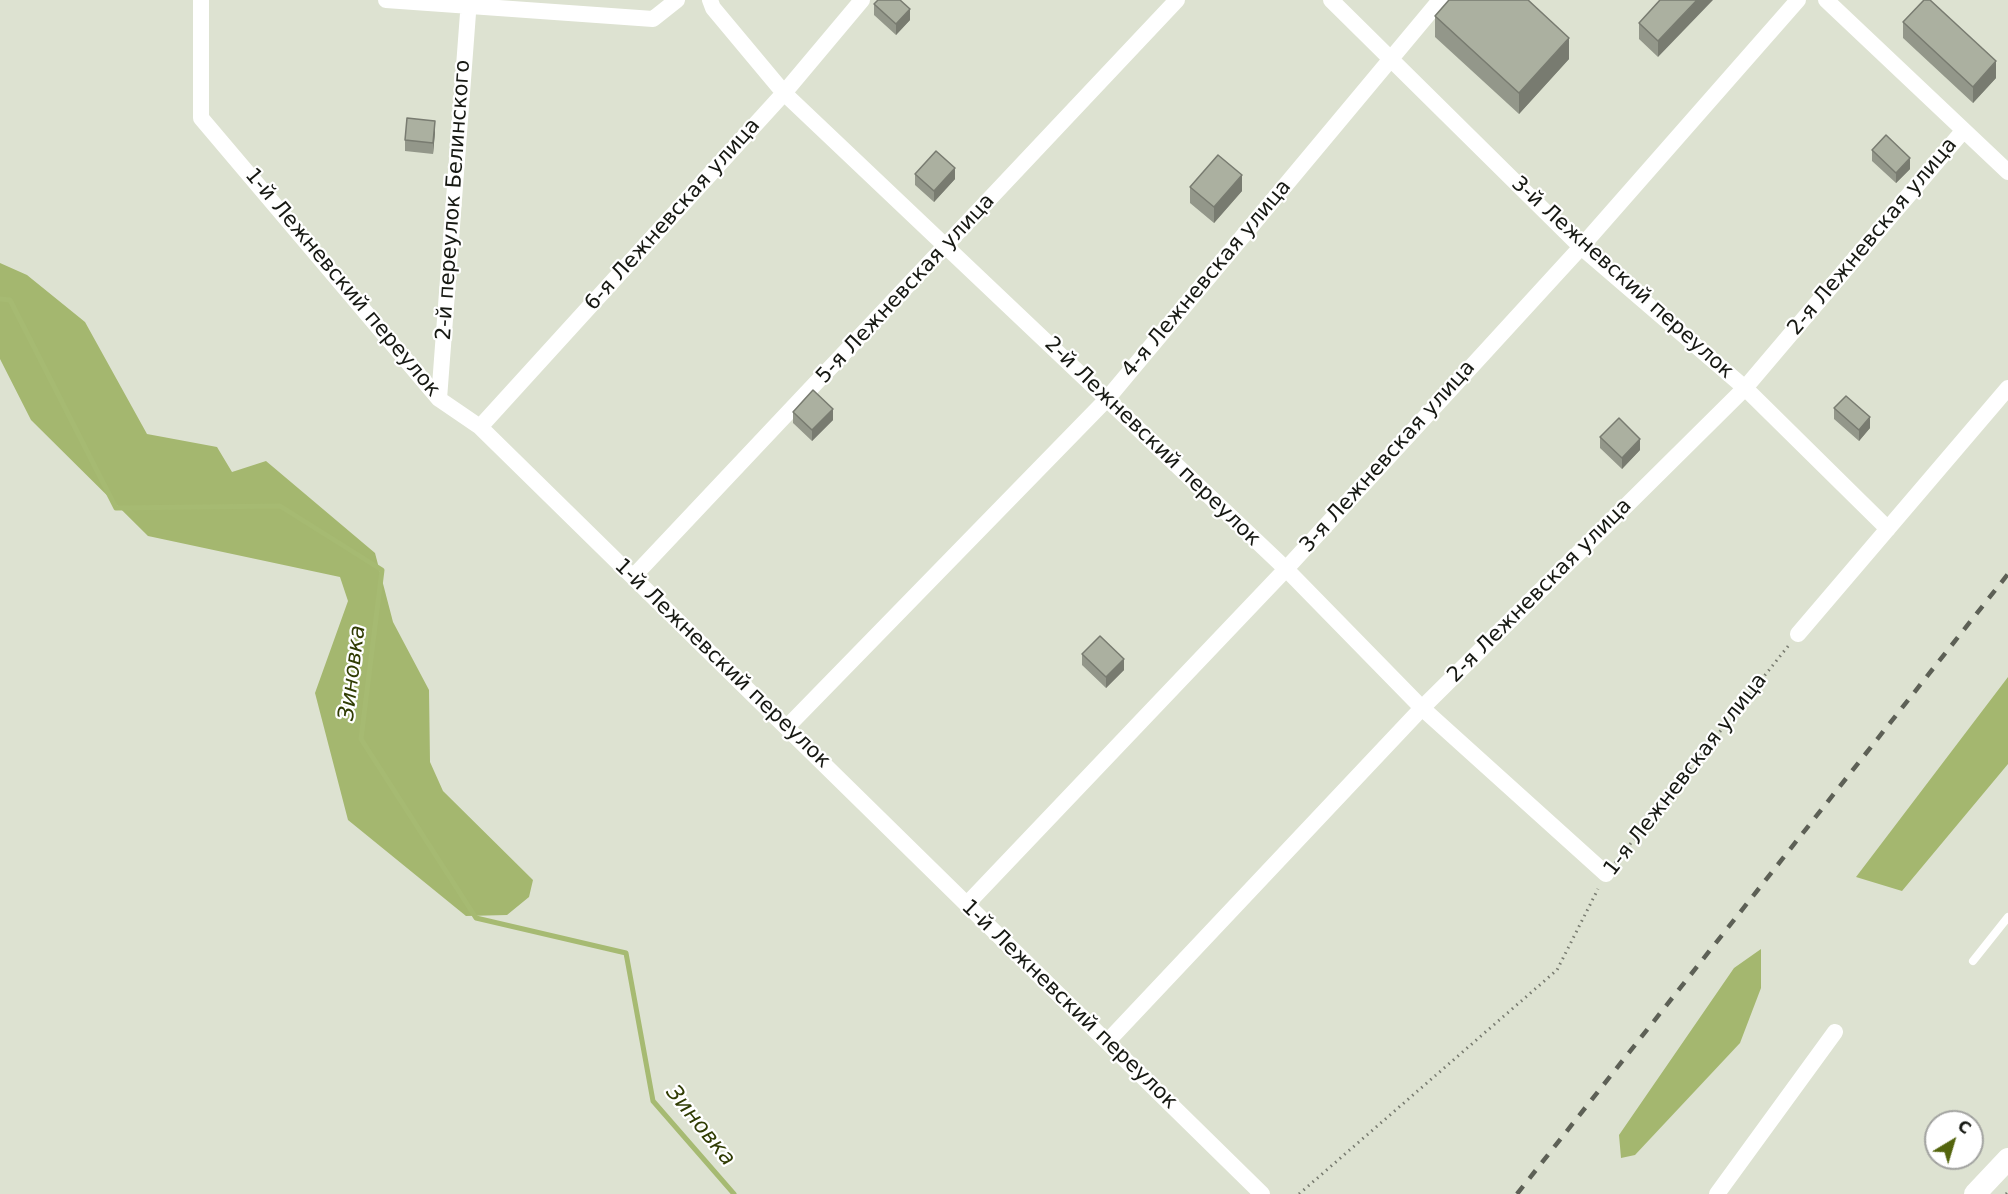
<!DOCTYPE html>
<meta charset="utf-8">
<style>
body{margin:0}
#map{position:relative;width:2008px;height:1194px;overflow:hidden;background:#dde2d1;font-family:"DejaVu Sans",sans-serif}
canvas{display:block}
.north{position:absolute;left:1924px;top:1110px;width:60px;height:60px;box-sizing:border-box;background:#fff;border:2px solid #a2a3a0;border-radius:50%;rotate:38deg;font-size:16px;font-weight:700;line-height:24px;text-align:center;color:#161812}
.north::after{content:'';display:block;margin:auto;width:21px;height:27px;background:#53640d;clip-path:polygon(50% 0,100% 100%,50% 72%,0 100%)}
</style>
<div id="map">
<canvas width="2008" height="1194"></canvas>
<div class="north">С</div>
</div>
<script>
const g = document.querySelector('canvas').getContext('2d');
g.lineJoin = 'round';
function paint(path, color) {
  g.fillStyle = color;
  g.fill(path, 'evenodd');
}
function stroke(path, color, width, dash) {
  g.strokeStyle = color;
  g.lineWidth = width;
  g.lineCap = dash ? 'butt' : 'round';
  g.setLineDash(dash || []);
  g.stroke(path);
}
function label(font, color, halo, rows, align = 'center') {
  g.font = font + ' "DejaVu Sans",sans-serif';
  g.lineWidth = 4.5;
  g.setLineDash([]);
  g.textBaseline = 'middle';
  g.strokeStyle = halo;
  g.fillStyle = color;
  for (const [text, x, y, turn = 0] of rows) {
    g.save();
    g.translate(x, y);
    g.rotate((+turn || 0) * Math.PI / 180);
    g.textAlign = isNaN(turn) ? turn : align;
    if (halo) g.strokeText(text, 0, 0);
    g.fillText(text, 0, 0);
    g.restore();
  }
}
const forest = new Path2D(`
 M0 263 27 275 85 322 147 434 217 447 232 472 266 461 375 553 393 622 429 690 430 762 443 791 533 880 529 897 507 915 466 916 348 820 315 693 348 601 340 577 148 536 31 420 0 359Z
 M2008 677V764L1902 891 1856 877Z
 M1761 949V988L1740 1043 1635 1155 1621 1158 1619 1135 1734 968Z`);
const stream = new Path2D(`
 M0 299 10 300 116 508 280 506 382 570 361 739 476 918 626 953 653 1101 734 1194`);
const path = new Path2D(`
 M1615 863 1789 645
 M1299 1194 1557 970 1598 889
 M2006 1194 2008 1192`);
const lane = new Path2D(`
 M1973 961 2008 917`);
const street = new Path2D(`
 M201 0V118L439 399 480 427 1262 1194
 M386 0 653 19 677 0
 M710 0 713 8 784 93 1286 569 1422 708 1606 874
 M1331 0 1581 247 1745 388 1888 529
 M1826 0 2008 172
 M439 399 469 0
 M480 427 784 93 862 0
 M633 577 1177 0
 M1798 634 2008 388
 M787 727 1107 399 1440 0
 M967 904 1286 569 1581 247 1798 0
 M1107 1042 1422 708 1745 388 1963 131
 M1717 1194 1835 1032`);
const secondary = new Path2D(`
 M1975 1194 2008 1159`);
const rail = new Path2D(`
 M1517 1194 2008 574`);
const wall = new Path2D(`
 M1660 0 1658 57 1639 39V23Z
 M874 4 910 20 896 35 874 15Z
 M1435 16 1569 59 1519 114 1435 37Z
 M1903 22 1996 78 1973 103 1903 38Z
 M435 132 433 154 405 151V140Z
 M1872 150 1910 169 1896 183 1872 161Z
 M915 174 955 179 934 202 915 185Z
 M1190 187 1242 191 1214 223 1190 203Z
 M1834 408 1870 428 1859 441 1834 419Z
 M793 412 833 420 812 441 793 423Z
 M1600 437 1640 450 1622 469 1600 448Z
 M1082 654 1124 670 1106 688 1082 665Z`);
const shadedWall = new Path2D(`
 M1697 0H1713L1658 57V41Z
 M910 9V20L896 35V24Z
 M1569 38V59L1519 114V93Z
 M1996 61V78L1973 103V87Z
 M435 121V132L433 154V143Z
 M1910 158V169L1896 183V173Z
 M955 168V179L934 202V191Z
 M1242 175V191L1214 223V207Z
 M833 409V420L812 441V430Z
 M1870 417V428L1859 441V430Z
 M1640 439V450L1622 469V458Z
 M1124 659V670L1106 688V677Z`);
const building = new Path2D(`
 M878 0H900L910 9 896 24 874 4Z
 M1449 0H1528L1569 38 1519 93 1435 16Z
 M1660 0H1697L1658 41 1639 23Z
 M1924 0H1930L1996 61 1973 87 1903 22Z
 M407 118 435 121 433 143 405 140Z
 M1886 135 1910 158 1896 173 1872 150Z
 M936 151 955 168 934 191 915 174Z
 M1218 155 1242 175 1214 207 1190 187Z
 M813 390 833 409 812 430 793 412Z
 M1846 396 1870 417 1859 430 1834 408Z
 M1619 418 1640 439 1622 458 1600 437Z
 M1100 636 1124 659 1106 677 1082 654Z`);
const streetNames = [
 ["2-й переулок Белинского",454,200,-86],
 ["6-я Лежневская улица",673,215,-48],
 ["2-я Лежневская улица",1873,237,-50],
 ["3-й Лежневский переулок",1622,278,42],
 ["4-я Лежневская улица",1207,279,-50],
 ["1-й Лежневский переулок",342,283,50],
 ["5-я Лежневская улица",906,289,-47],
 ["2-й Лежневский переулок",1152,442,44],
 ["3-я Лежневская улица",1388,457,-48],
 ["2-я Лежневская улица",1540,591,-45],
 ["1-й Лежневский переулок",722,664,44],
 ["1-я Лежневская улица",1686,775,-52],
 ["1-й Лежневский переулок",1069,1005,44]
];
const waterNames = [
 ["Зиновка",353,673,-83],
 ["Зиновка",700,1126,51]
];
paint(forest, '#a4b76f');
stroke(stream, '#a6ba72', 5);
stroke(path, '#777a6f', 3, [1.5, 4.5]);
stroke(lane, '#fff', 8);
stroke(street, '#fff', 16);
stroke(secondary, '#fff', 22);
stroke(rail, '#5d6056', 4.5, [10, 10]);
paint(wall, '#93978a');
paint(shadedWall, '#787b70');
paint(building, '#abb0a0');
stroke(building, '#787b70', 1.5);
label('21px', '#161812', '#fff', streetNames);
label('italic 22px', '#303c03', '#fff', waterNames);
</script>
